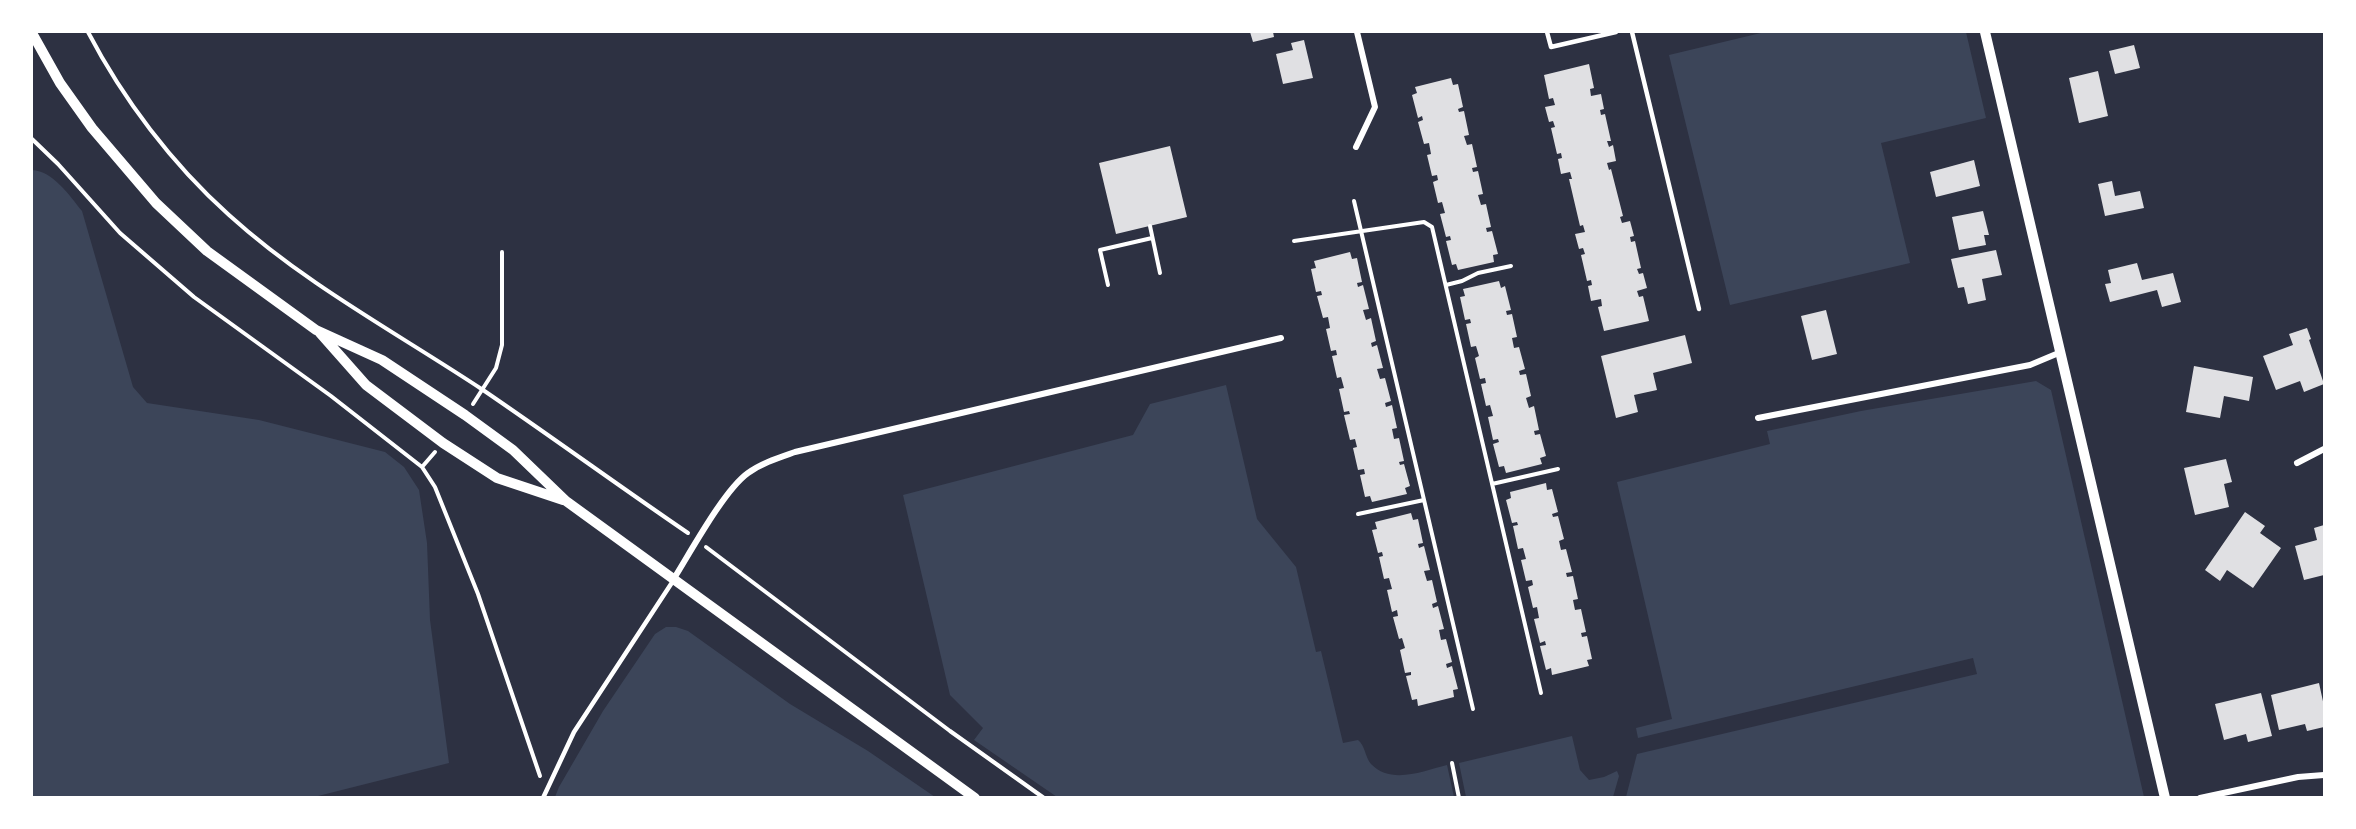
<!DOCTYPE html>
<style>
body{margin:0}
#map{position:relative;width:2356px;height:829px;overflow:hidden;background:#2d3142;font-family:"Open Sans",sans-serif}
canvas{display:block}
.frame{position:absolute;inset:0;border:33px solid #fff;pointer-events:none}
</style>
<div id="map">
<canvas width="2356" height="829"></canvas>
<div class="frame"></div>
</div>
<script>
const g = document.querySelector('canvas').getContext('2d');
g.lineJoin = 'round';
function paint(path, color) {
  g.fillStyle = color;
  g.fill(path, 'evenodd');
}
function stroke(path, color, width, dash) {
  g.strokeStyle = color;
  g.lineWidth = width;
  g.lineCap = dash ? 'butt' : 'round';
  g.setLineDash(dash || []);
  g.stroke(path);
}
const green = new Path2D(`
 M1765 32H1966L1986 118 1881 143 1910 263 1730 305 1669 55Z
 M32 170C53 171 69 195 82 211L133 387 147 403 259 420 385 452 404 467 419 490 427 543 430 620 449 763 314 797H32Z
 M2036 381 2051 390 2144 797H1626L1637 754 1977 674 1973 658 1638 738 1636 728 1672 719 1617 482 1770 444 1767 431 1861 411Z
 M1226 385 1257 519 1296 567 1316 652 1321 651 1343 743 1358 740C1365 745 1365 757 1371 764 1391 785 1423 771 1447 765L1454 797H1057L974 740 983 728 950 695 903 495 1133 435 1150 404Z
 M666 627H676L688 631 790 704 868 751 935 797H555L559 787 603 711 655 634Z
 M1572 736 1580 770 1589 780 1604 777 1617 771 1619 776 1613 797H1466L1459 763Z`);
const building = new Path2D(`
 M1250 32H1273L1274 37 1253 42Z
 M1304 40 1313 78 1283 84 1276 54 1293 50 1291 43Z
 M2134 45 2140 68 2115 74 2109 51Z
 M1589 64 1594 88 1590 89 1591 96 1601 94 1604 109 1600 110 1601 115 1605 114 1611 141H1607L1609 147 1613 145 1616 161 1607 163 1609 170 1611 169 1623 216 1620 217 1622 223 1630 221 1634 236 1630 237 1631 242 1635 241 1641 268 1637 269 1639 274 1643 273 1647 288 1637 291 1639 297 1643 296 1649 321 1604 331 1598 307 1602 306 1601 299 1591 301 1588 286 1592 285 1591 280 1587 281 1581 255 1585 254 1583 248 1579 249 1575 234 1585 232 1583 225 1580 226 1569 179H1572L1570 172 1561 174 1558 159 1562 158 1561 153 1557 154 1551 128 1555 127 1553 121 1549 122 1545 107 1555 105 1553 98 1549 99 1544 75Z
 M2098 71 2108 116 2079 123 2069 78Z
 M1451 78 1453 85 1458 84 1463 107 1458 109 1459 112 1464 111 1469 135 1464 136 1467 145 1472 144 1477 167 1472 168 1473 172 1478 171 1483 194 1478 195 1481 205 1486 204 1491 227 1486 228 1487 232 1492 231 1498 254 1493 255 1494 262 1458 270 1456 264 1452 265 1446 241 1451 240 1450 236 1446 237 1440 214 1445 213 1442 202 1438 203 1433 182 1438 180 1437 175 1432 176 1427 155 1431 154 1429 143 1424 144 1418 122 1423 120 1422 116 1418 118 1412 95 1417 93 1415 87Z
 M1170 146 1187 217 1116 234 1099 163Z
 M1974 160 1980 186 1936 197 1930 172Z
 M2112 181 2115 196 2140 191 2144 208 2105 216 2098 184Z
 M1983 211 1989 235H1984L1986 245 1959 250 1952 217Z
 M1996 250 2002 275 1982 279 1986 300 1968 304 1964 287 1958 288 1951 259Z
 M1350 252 1352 259 1357 258 1362 282 1357 283 1358 287 1363 285 1369 309 1363 310 1366 320 1371 318 1376 341 1371 343 1372 347 1377 345 1383 368 1377 369 1380 379 1385 378 1391 401 1385 403 1386 407 1392 405 1397 428 1392 429 1394 439 1399 438 1404 461 1399 462 1400 465 1404 464 1410 486 1405 488 1407 494 1372 502 1370 496 1365 497 1360 475 1365 474 1364 469 1358 470 1353 448 1357 447 1355 439 1350 440 1344 415 1350 414 1349 411 1344 412 1339 389 1344 388 1341 377 1337 378 1332 356 1337 355 1336 350 1331 351 1326 329 1330 328 1328 317 1323 318 1317 296 1322 295 1321 291 1316 292 1311 269 1316 268 1314 261Z
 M2137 263 2142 280 2173 273 2181 302 2162 307 2157 290 2110 302 2105 284 2111 283 2108 270Z
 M1499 281 1501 288 1505 286 1511 310 1506 311 1507 315 1512 314 1517 337 1512 338 1514 348 1519 347 1525 369 1519 371 1520 375 1526 374 1531 396 1526 398 1529 408 1534 406 1539 430 1534 431 1535 435 1540 434 1546 456 1540 458 1542 464 1506 473 1504 466 1499 467 1493 444 1499 442 1498 439 1493 440 1488 417 1493 416 1490 405 1486 406 1481 384 1486 383 1485 378 1480 379 1475 358 1479 356 1476 346 1471 347 1466 324 1471 323 1470 319 1465 320 1460 297 1465 296 1463 289Z
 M1826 310 1837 354 1812 360 1801 316Z
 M2307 328 2311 339 2309 340 2324 384 2304 392 2300 381 2276 390 2263 356 2293 345 2289 334Z
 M1685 335 1692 363 1653 373 1657 390 1634 395 1638 412 1616 418 1601 356Z
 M2194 366 2253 377 2249 401 2224 396 2220 418 2186 412Z
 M2226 459 2232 482 2224 484 2229 507 2195 515 2184 468Z
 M1546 483 1547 490 1552 489 1558 512 1552 514 1553 517 1558 516 1564 539 1559 541 1561 550 1566 549 1572 572 1566 573 1567 577 1573 576 1578 599 1573 600 1575 610 1581 609 1586 632 1581 633 1582 637 1587 636 1592 659 1587 660 1589 666 1552 675 1551 668 1546 670 1540 646 1546 645 1545 641 1540 643 1534 619 1539 618 1537 607 1533 608 1528 587 1533 585 1532 580 1526 581 1521 560 1526 559 1523 548 1518 549 1513 526 1518 525 1517 522 1512 523 1506 500 1511 498 1510 492Z
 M2245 512 2265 526 2260 533 2281 548 2253 588 2227 570 2220 581 2205 570Z
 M1411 513 1413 520 1418 519 1423 543 1418 544 1419 548 1424 546 1430 570 1424 571 1427 581 1432 580 1437 602 1432 604 1433 608 1438 606 1444 629 1439 630 1441 640 1446 639 1452 662 1446 664 1447 668 1452 666 1458 689 1453 690 1454 697 1418 706 1417 699 1412 700 1406 676 1411 675V672L1405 673 1400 650 1405 648 1402 638 1399 639 1393 617 1398 616 1397 610 1392 612 1387 590 1392 589 1389 578 1384 579 1379 557 1383 556 1382 552 1378 553 1372 530 1377 529 1375 522Z
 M2324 525V575L2304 580 2295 546 2317 540 2314 528Z
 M2319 683 2324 706V727L2307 731 2305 724 2279 730 2271 695Z
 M2261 693 2272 736 2248 742 2246 734 2224 740 2215 704Z`);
const path = new Path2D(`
 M88 32C123 99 172 164 229 215 305 284 397 333 483 390 552 437 619 486 688 533
 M32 139 58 164 120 233 194 297 331 396 422 467 435 452
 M1354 201 1473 709
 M1150 226 1160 273
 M1294 241 1424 222 1432 227 1541 693
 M1108 285 1100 250 1152 238
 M1446 285 1462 281 1478 273 1511 266
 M473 404 496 368 502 345V252
 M422 467 435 487 478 594 540 776
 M1492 484 1558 469
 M1358 514 1424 500
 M706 547 950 731 1044 798
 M1452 763 1459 798`);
const service = new Path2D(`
 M1547 32 1551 47 1616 32
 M1632 32 1699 309
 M543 798 574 732 673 581`);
const minor = new Path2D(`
 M1356 147 1375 107 1357 32
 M1758 418 2030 365 2061 352
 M2297 463 2324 449
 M673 580C690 553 724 490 748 473 762 463 778 458 795 452L1281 338
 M2200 798 2298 777 2324 775`);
const tertiary = new Path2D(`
 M1985 32 2165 798
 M32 33 60 83 92 128 156 203 207 251 316 330 382 360 465 415 513 450 566 501 975 798
 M320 333 366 385 443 443 497 478 563 500`);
paint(green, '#3c4559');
paint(building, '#e0e0e3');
stroke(path, '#fff', 4);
stroke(service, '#fff', 4.5);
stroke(minor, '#fff', 6);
stroke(tertiary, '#fff', 10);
</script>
